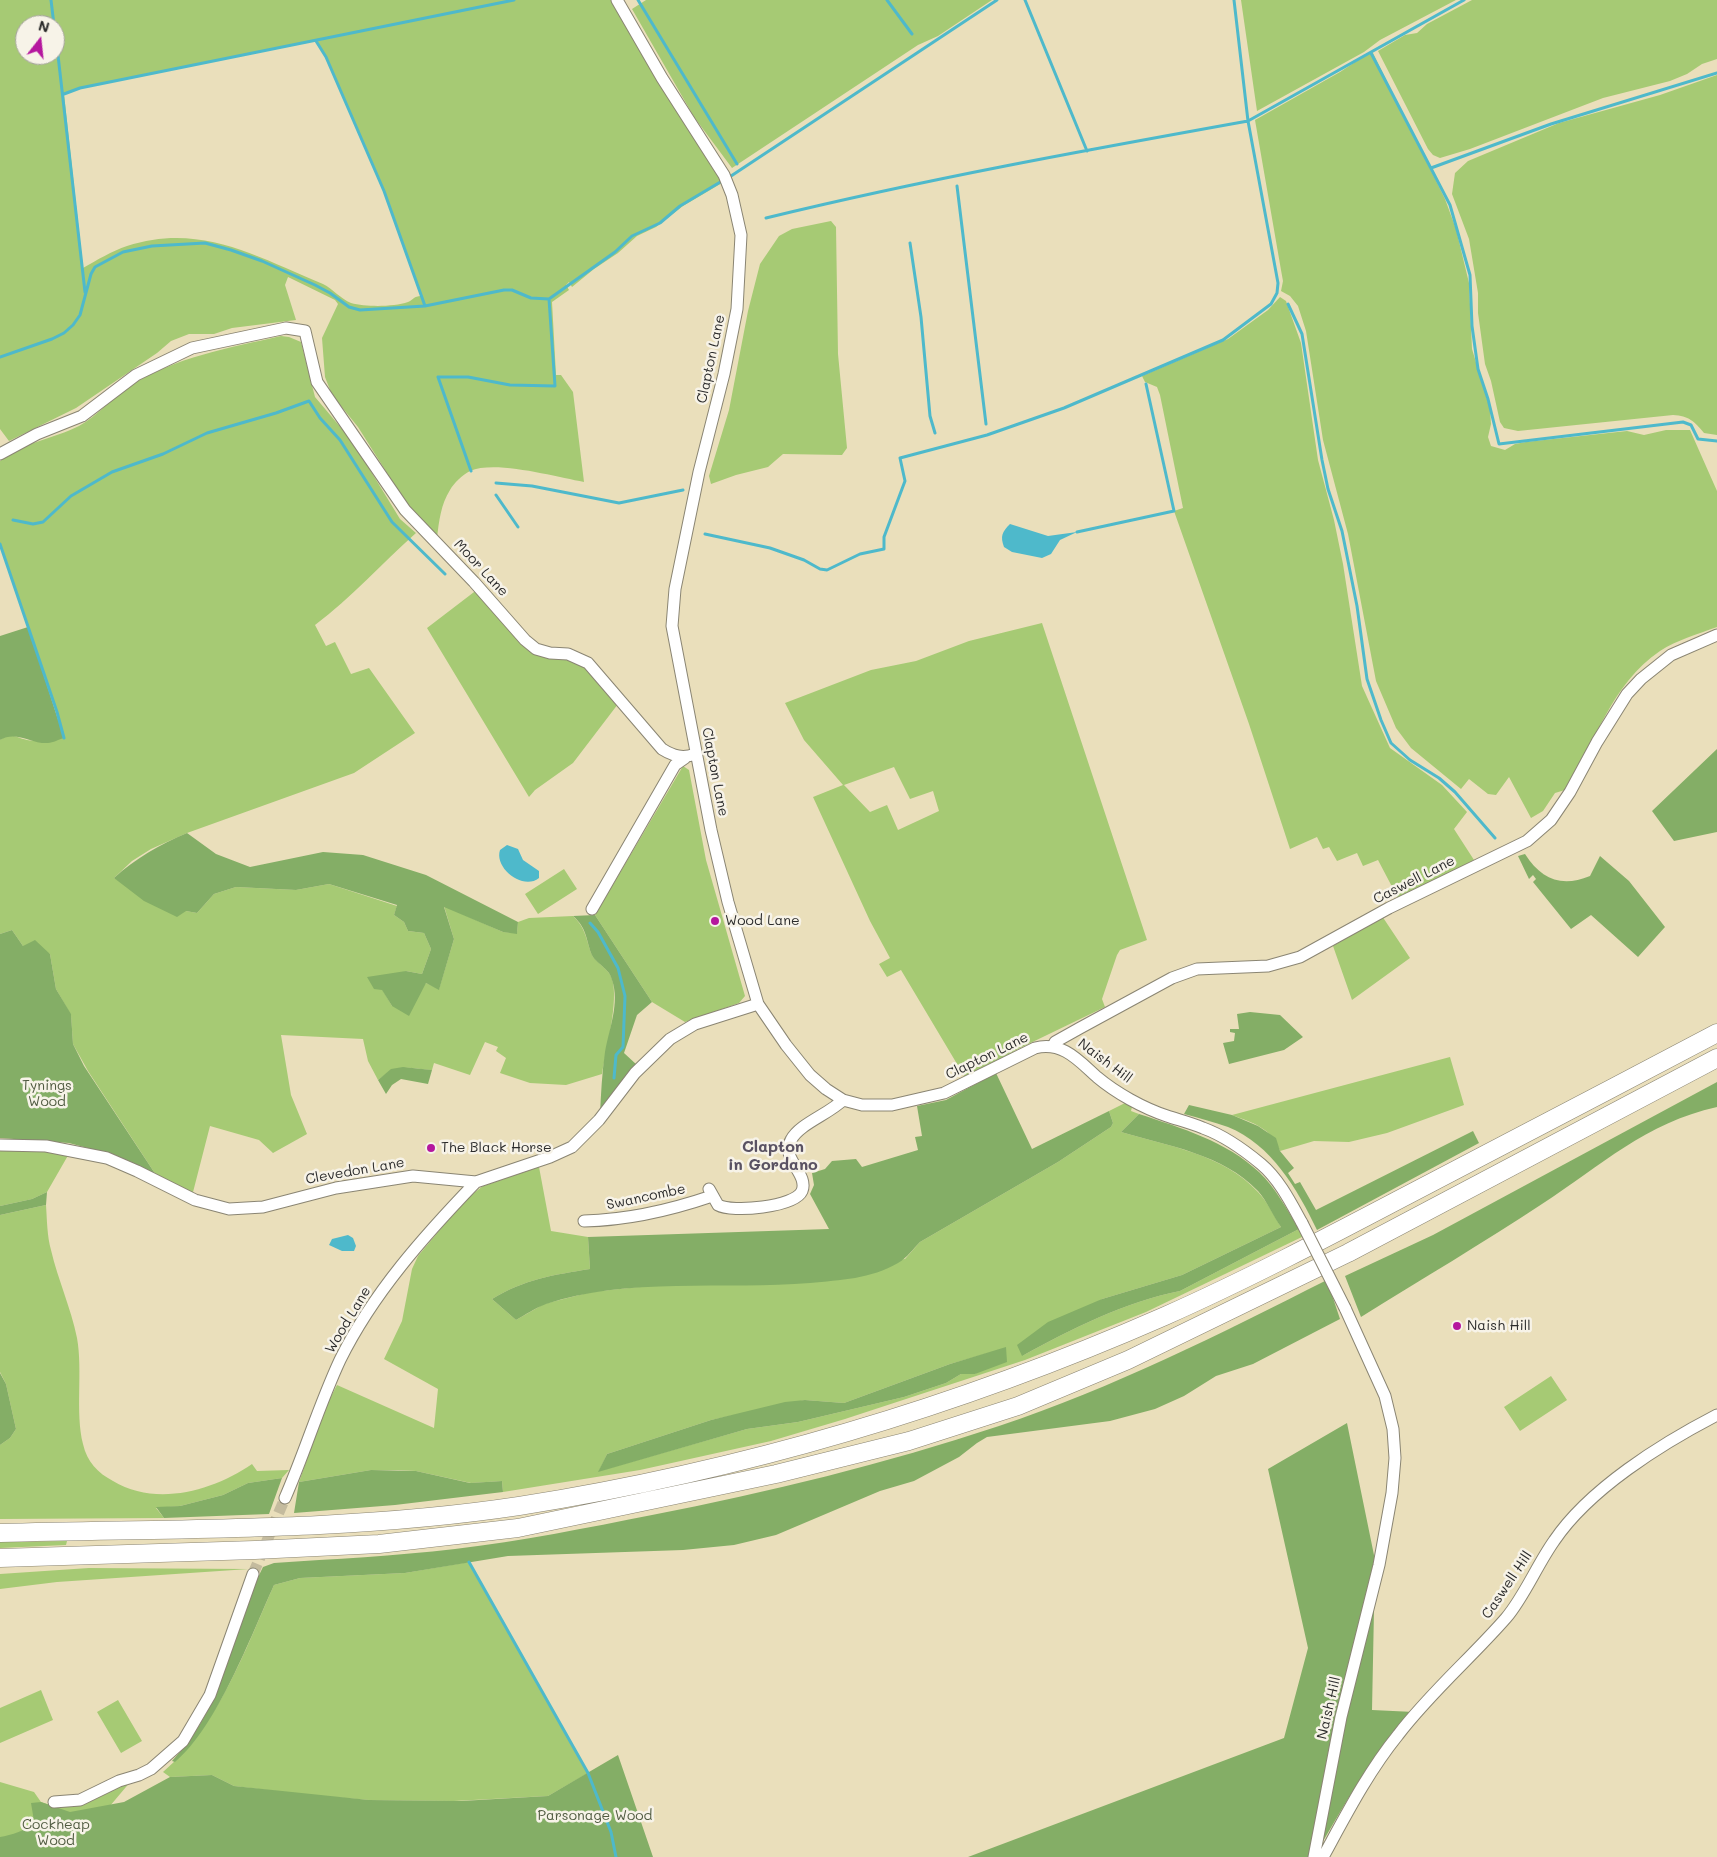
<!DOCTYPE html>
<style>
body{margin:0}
#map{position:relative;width:1717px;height:1857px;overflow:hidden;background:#eadfbb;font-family:Mali,sans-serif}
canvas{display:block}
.north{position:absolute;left:15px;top:15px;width:50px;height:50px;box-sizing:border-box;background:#f7f3e8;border:1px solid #a5a39c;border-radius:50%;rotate:16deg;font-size:14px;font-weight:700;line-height:20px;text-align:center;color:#2b2b2b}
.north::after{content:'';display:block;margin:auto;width:18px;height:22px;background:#b5179e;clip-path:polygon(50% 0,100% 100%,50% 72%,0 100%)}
</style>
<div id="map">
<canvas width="1717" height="1857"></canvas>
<div class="north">N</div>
</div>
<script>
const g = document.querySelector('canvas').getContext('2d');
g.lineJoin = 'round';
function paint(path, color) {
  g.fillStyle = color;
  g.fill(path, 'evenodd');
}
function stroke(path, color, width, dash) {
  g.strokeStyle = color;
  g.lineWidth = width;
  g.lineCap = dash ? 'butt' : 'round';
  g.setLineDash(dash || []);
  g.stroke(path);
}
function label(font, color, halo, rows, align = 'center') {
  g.font = font + ' Mali,sans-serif';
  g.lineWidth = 5;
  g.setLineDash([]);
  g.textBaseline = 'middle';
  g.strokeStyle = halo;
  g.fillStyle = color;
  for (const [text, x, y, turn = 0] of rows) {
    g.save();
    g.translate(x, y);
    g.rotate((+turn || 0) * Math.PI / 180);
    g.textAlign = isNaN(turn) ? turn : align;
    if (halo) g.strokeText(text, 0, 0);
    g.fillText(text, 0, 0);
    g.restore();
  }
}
const green = new Path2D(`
 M0 0H612L722 183 683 206 656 227 637 236 618 253 594 269 572 287 569 282 566 285 569 290 552 302 556 375H561L573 392 584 482C555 477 496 460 470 471 462 475 454 483 450 490 441 504 439 521 437 538L411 511 358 427 332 395 325 377 322 338 338 304 335 300 288 277 285 285 296 320 232 328 214 334H189L171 341 157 353 76 408 9 441 0 429ZM25 25H55V55H25ZM316 41 326 57 384 191 421 296C414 296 413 300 408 302 393 307 366 307 351 303 341 299 333 289 323 284 257 257 201 222 127 246 112 251 97 260 83 268L64 94 80 88Z
 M646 0H992L938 36 918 45 732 168 694 117 632 9Z
 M1241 0H1456L1380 40 1364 52 1257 111Z
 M1472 0H1717V59L1702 64 1687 74 1670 81 1603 98 1470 149 1440 158 1433 155 1428 149 1378 51 1405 35 1417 33 1427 24Z
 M1372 51 1445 199 1456 229 1469 283 1472 349 1490 409 1491 424 1488 437 1491 446 1505 450 1515 444 1526 442 1627 431 1644 435 1666 430H1690L1717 491V627C1698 634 1677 640 1660 651 1611 684 1596 742 1565 790L1555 793 1543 811 1531 818 1509 777 1496 795 1488 794 1469 779 1461 789 1411 748 1396 728 1376 681 1348 534 1323 440 1306 331 1298 306 1290 296 1281 291 1283 281 1281 270 1255 120 1340 72Z
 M1717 75V435L1704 433C1694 421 1689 416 1673 415L1518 431 1504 428 1500 422 1491 381 1485 364 1478 313V293L1469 239 1452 194 1455 173 1468 161 1559 123 1660 95Z
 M831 221 836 227 838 354 847 448 842 455 783 454 768 467 736 475 711 484 709 476 729 410 748 311 760 264 779 236 792 229Z
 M1280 297 1286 301 1301 343 1318 460 1334 520 1343 564 1362 686 1390 748 1442 785 1467 812 1454 829 1474 860 1399 900 1378 860 1363 866 1357 853 1337 861 1329 847 1323 849 1317 837 1290 849 1249 724 1174 511 1183 508 1160 395 1157 387 1145 382 1142 376 1228 339 1268 310Z
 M281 336 289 337 301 342 315 397 353 442 400 519 416 533C382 563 351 598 315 625L326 646 335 642 351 674 369 668 415 733 354 773 187 833 151 849 132 861 114 878 186 911 197 913 214 894 236 887 296 890 329 884 397 906 394 915 404 922 408 931 424 933 431 949 422 974 406 971 382 989 392 1006 426 983 439 989 454 939 444 906 503 932 517 933 518 922 529 918 573 916C585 927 586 938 591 953 595 963 608 967 612 979 619 1000 606 1050 602 1074L566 1085 530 1083 500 1073 506 1058 496 1051 498 1047 485 1042 470 1075 434 1063 432 1070C406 1068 399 1063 378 1080L368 1061 363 1039 281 1035 291 1095 307 1134 273 1153 259 1140 210 1126 192 1196 156 1175 88 1071 73 1044 71 1015 56 989 50 954 23 946 12 930 0 934V740C12 732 15 737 27 740 37 742 53 738 63 738L57 712 0 544V461C24 442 53 439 79 426 98 416 112 397 130 386 175 357 229 348 281 336Z
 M478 589 524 647 533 653 580 663 618 704 573 763 535 790 529 797 427 628Z
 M1042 623 1147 940 1120 950 1117 955 1102 999 1105 1007 1018 1049 966 1079 901 970 887 977 879 964 890 958 870 921 813 797 843 785 804 740 785 703 871 670 916 661 969 641ZM894 767 910 799 933 791 939 811 898 830 887 805 870 812 844 785Z
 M683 766 689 770 706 860 745 996 739 1003 685 1022 652 1002 595 915Z
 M564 869 577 889 538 914 525 894Z
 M1382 916 1410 958 1352 1000 1333 946Z
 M1450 1057 1464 1105 1387 1133 1349 1142 1314 1141 1280 1151C1272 1128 1253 1123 1232 1115Z
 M1127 1102 1132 1107 1131 1111 1139 1114 1121 1132C1168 1146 1223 1154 1258 1192 1267 1201 1274 1216 1281 1227L1182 1275 1102 1299 1022 1356C1071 1329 1125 1302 1180 1291L1299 1229 1304 1236 1146 1312 1025 1360 845 1419 771 1441 640 1470 503 1492 502 1481 471 1483 416 1471 398 1470H371L299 1482 325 1408 337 1385 434 1428 438 1389 384 1359 402 1321 412 1269 418 1256 464 1201 474 1193 483 1186 539 1167 551 1231 588 1237 590 1269C553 1275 525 1279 492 1299L516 1320 544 1304 591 1292 905 1259 920 1242 1058 1162 1111 1127 1113 1123 1109 1111ZM1006 1348 975 1374H961L946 1383 904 1397 798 1422 747 1429 599 1471 607 1454 711 1420 805 1400 844 1403 950 1364Z
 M0 1150 70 1152 47 1192 32 1199 0 1206Z
 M46 1205C47 1219 47 1236 51 1250 58 1280 71 1308 77 1338 83 1371 75 1412 83 1444 87 1462 98 1473 113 1481 156 1507 213 1491 252 1464L257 1471 289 1470 282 1478 248 1483 223 1495 180 1506 156 1508 164 1518 0 1519V1445L10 1438 16 1429 6 1384 0 1372V1215Z
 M1551 1376 1567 1400 1520 1431 1504 1407Z
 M67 1541 66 1545 0 1548V1542Z
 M469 1562 588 1773 548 1796 454 1801 369 1800 308 1795 234 1786 212 1775 170 1777 163 1772C219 1725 245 1650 274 1585L300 1578 405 1573Z
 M89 1568 249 1569 57 1582 0 1589V1574Z
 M41 1690 53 1720 0 1743V1708Z
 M118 1700 142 1741 121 1753 97 1712Z
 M131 1781 67 1857H0V1782L34 1792 41 1802 53 1806 82 1805Z`);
const forest = new Path2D(`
 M28 627 64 738C59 739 53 743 48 743 31 744 16 730 0 740V636Z
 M1717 749V832L1674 841 1652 811Z
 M187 833 216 854 250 867 323 852 363 855 426 875 518 922 517 934 503 932 444 907 454 939 439 990 426 983 409 1016 392 1006 382 990 374 989 367 977 406 971 422 974 431 949 424 933 408 931 404 922 394 915 397 905 329 884 296 890 236 887 214 894 197 913 186 911 177 917 144 901 114 878C136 858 159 845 187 833Z
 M1525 854C1541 879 1561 888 1590 876L1600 856 1629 881 1665 927 1638 957 1591 915 1571 929 1533 882 1536 879 1533 875 1529 879 1518 856Z
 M595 915 652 1002 637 1015 624 1053 637 1065 600 1114C601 1093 602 1073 605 1052 609 1029 620 1003 612 980 609 967 595 964 591 953 586 938 586 927 573 916Z
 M12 930 23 946 35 940 50 954 56 989 71 1014 73 1044 84 1066 156 1175 95 1150 69 1143 0 1138V934Z
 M1250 1012 1280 1015 1303 1037 1284 1050 1229 1064 1223 1043 1234 1041 1235 1033 1230 1032V1029H1239L1237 1014Z
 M403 1067 432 1070 428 1084 401 1079 392 1085 386 1094 378 1080 391 1069Z
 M996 1073 1032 1149 1109 1111 1113 1123 1111 1127 1058 1162 920 1242C913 1249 907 1258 898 1263 871 1279 840 1280 810 1283 727 1290 624 1277 546 1304 535 1308 525 1315 516 1320L492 1299C525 1279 553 1275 590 1269L588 1237 829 1229 810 1194 814 1185 812 1173 825 1169 832 1161 856 1159 862 1167 918 1150 915 1137 922 1136 917 1106 946 1100Z
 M1717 1082V1107C1645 1123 1602 1165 1542 1204 1483 1243 1422 1279 1361 1317L1345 1276 1433 1235Z
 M1189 1105 1232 1115 1258 1126 1276 1138 1280 1151 1294 1168 1288 1173 1295 1184 1300 1182 1316 1210 1473 1131 1479 1143 1317 1230C1298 1190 1271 1144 1228 1127 1214 1122 1199 1118 1184 1114Z
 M1139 1114C1181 1128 1226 1141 1259 1172 1276 1188 1287 1210 1299 1229L1180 1291C1125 1302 1071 1329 1022 1356L1017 1345 1048 1322 1102 1299 1182 1275 1281 1227C1273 1216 1267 1201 1258 1191 1223 1154 1168 1146 1121 1132Z
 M47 1192 46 1205 0 1215V1206L32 1199Z
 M1327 1280 1340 1319 1253 1364 1216 1376 1184 1396 1155 1409 1110 1421 987 1437 977 1443 959 1457 914 1481 880 1491 776 1535 734 1545 683 1550 508 1556 405 1573 300 1578 274 1585C251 1636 217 1727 175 1762L172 1761C227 1704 230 1634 263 1567L274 1563C334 1559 395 1556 455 1549 521 1541 587 1528 652 1515 769 1492 885 1464 999 1426 1113 1388 1220 1334 1327 1280Z
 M1006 1347 1007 1362 975 1374H961L946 1383 904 1397 798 1422 747 1429 598 1472 607 1454 711 1420 785 1402 805 1400 844 1403 950 1364Z
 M0 1373 6 1384 16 1429 10 1438 0 1445Z
 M1347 1423 1375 1560 1372 1710 1414 1712C1371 1754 1344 1806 1314 1857H968L1284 1738 1308 1648 1268 1469Z
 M371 1470 416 1471 470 1483 502 1481 503 1492 395 1505 294 1513 299 1482Z
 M282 1478 269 1514 164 1518 156 1507 180 1506 223 1495 248 1483Z
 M618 1755 653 1857H0V1837C11 1835 27 1831 34 1821L31 1803 41 1802 70 1812 124 1802 170 1777 212 1775 234 1786 369 1800 461 1801 548 1796Z`);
const water = new Path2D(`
 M1010 524 1048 536 1077 532 1060 540 1051 554 1042 558 1012 552 1004 547C1000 536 1002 532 1010 524Z
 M507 845 518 849 523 860 539 871V878C523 891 494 868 500 850Z
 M348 1235 353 1238 356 1246 354 1251H342L329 1245 332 1239Z`);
const stream = new Path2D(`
 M51 0 54 25
 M638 0 737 164
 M887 0 912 34
 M1025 0 1087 151
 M55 29 85 292
 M316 41 326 57 384 191 425 306
 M1371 53 1450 205 1470 275 1472 326 1478 369 1488 399 1499 444 1683 422 1691 425 1698 439 1717 441
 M64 94 80 88 514 0
 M1431 168 1551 124 1717 73
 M728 178 997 0
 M957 186 986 424
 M766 218C926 179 1087 150 1248 121L1234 0
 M910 243 921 317 930 416 935 433
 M1288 304 1302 334 1322 460 1328 489 1342 531 1357 606 1367 679 1381 720 1391 743 1410 760 1439 778 1455 792 1495 838
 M0 357 52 339 64 333 73 325 80 315 91 274 95 267 123 252 152 246 205 243 231 250 262 261 315 285 330 293 349 307 360 310 425 306 504 290H512L531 298 549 299 615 252 632 236 660 223 680 206 722 181
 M471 471 438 377H468L510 385 555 386 549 299
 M496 483 532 486 619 503 683 490
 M496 495 518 527
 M13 520 33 524 43 522 71 496 112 472 163 454 207 433 276 413 309 401 320 418 340 440 392 522 445 574
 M1077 532 1174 511 1146 384
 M705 534 770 548 804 560 820 569 827 570 860 554 884 549V537L905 481 900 458 987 435 1064 408 1223 340 1271 304 1277 293 1278 283 1248 121 1464 0
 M0 544 57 712 64 738
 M590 923 598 932 618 968 625 996 623 1047 616 1055 614 1078
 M469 1562 588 1773 611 1832 616 1857`);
const minorTunnel = new Path2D(`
 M253 1574 285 1498`);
const minor = new Path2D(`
 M617 0 662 78 724 175 732 195 741 235 737 309 724 374 699 472 675 589 672 626 711 830 728 902 758 1004 786 1045 810 1075 826 1089 843 1100 862 1105H892L944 1093 1035 1048C1063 1041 1079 1061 1097 1077 1116 1093 1143 1108 1167 1116 1179 1120 1191 1123 1203 1128 1225 1136 1243 1149 1261 1164 1279 1179 1291 1203 1302 1223
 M0 454 37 434 82 416 136 375 192 348 286 328 305 331 317 382 405 510 474 582 525 640 536 649 550 653 568 654 588 663 662 749C673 756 683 759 695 754
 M592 909 675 765 685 758
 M1053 1047 1055 1042 1080 1028 1172 978 1197 969 1268 966 1300 957 1389 908 1527 841 1551 820 1570 792 1597 742 1627 694 1641 679 1671 655 1717 635
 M0 1145 46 1146 107 1158 137 1171 195 1200 229 1209 263 1207 336 1188 413 1176 476 1182 550 1157 572 1147 599 1120 635 1073 670 1039 695 1024 758 1004
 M709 1189 718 1205C732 1213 795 1207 802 1191 809 1174 780 1158 791 1140 799 1124 829 1114 843 1100
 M584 1221C628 1220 671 1210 712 1196
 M285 1498C305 1452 319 1405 340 1360 373 1293 424 1236 476 1182
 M54 1802 80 1800 119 1781 139 1775 151 1769 183 1741 210 1695 253 1574
 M1314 1857 1341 1717 1379 1565 1392 1493 1395 1458 1393 1429 1385 1396 1345 1308
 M1323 1857C1346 1815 1368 1772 1398 1735 1430 1693 1471 1658 1506 1618 1524 1597 1537 1565 1554 1541 1589 1489 1661 1444 1717 1415`);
const highway = new Path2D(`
 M0 1533C173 1528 347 1532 519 1506 741 1471 960 1406 1165 1316 1246 1280 1324 1239 1402 1198 1507 1144 1612 1088 1717 1033
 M0 1558 255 1550 379 1544 518 1528 776 1474 909 1441 1018 1406 1128 1360 1348 1253 1717 1058`);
const minorBridge = new Path2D(`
 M1302 1223 1345 1308`);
const markers = [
 [715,921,5,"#b5179e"],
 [431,1148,5,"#b5179e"],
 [1457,1326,5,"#b5179e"]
];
const streetNames = [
 ["Clapton Lane",711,359,-78],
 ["Moor Lane",481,568,47],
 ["Clapton Lane",715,772,79],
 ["Caswell Lane",1414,880,-27],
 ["Clapton Lane",987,1056,-26],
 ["Naish Hill",1105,1061,37],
 ["Clevedon Lane",355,1171,-10],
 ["Swancombe",646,1197,-12],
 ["Wood Lane",348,1320,-59],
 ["Caswell Hill",1507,1585,-56],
 ["Naish Hill",1329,1708,-77]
];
const poiNames = [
 ["Wood Lane",725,921],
 ["The Black Horse",441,1148],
 ["Naish Hill",1467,1326]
];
const parkNames = [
 ["Tynings",47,1086],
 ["Wood",47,1102],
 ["Parsonage Wood",595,1816],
 ["Cockheap",56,1825],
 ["Wood",56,1841]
];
const quarterNames = [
 ["Clapton",773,1147],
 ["in Gordano",773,1165]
];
paint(green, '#a6ca74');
paint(forest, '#84ae66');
paint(water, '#4eb9cb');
stroke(stream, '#4eb9cb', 3);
stroke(minorTunnel, '#c4bb9e', 11, [11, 5.5]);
stroke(minor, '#8a8573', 13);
stroke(highway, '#8a8573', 19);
stroke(minor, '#fff', 11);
stroke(highway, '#fff', 18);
stroke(minorBridge, '#8a8573', 13, []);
stroke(minorBridge, '#fff', 11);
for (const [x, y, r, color] of markers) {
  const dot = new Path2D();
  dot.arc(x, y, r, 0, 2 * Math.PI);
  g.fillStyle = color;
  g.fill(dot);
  stroke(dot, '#f7f3e8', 2);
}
label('14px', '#2b2b2b', '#f7f3e8', streetNames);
label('14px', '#2b2b2b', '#f7f3e8', poiNames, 'left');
label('14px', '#505b41', '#f7f3e8', parkNames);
label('bold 16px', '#5a5262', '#f7f3e8', quarterNames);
</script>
